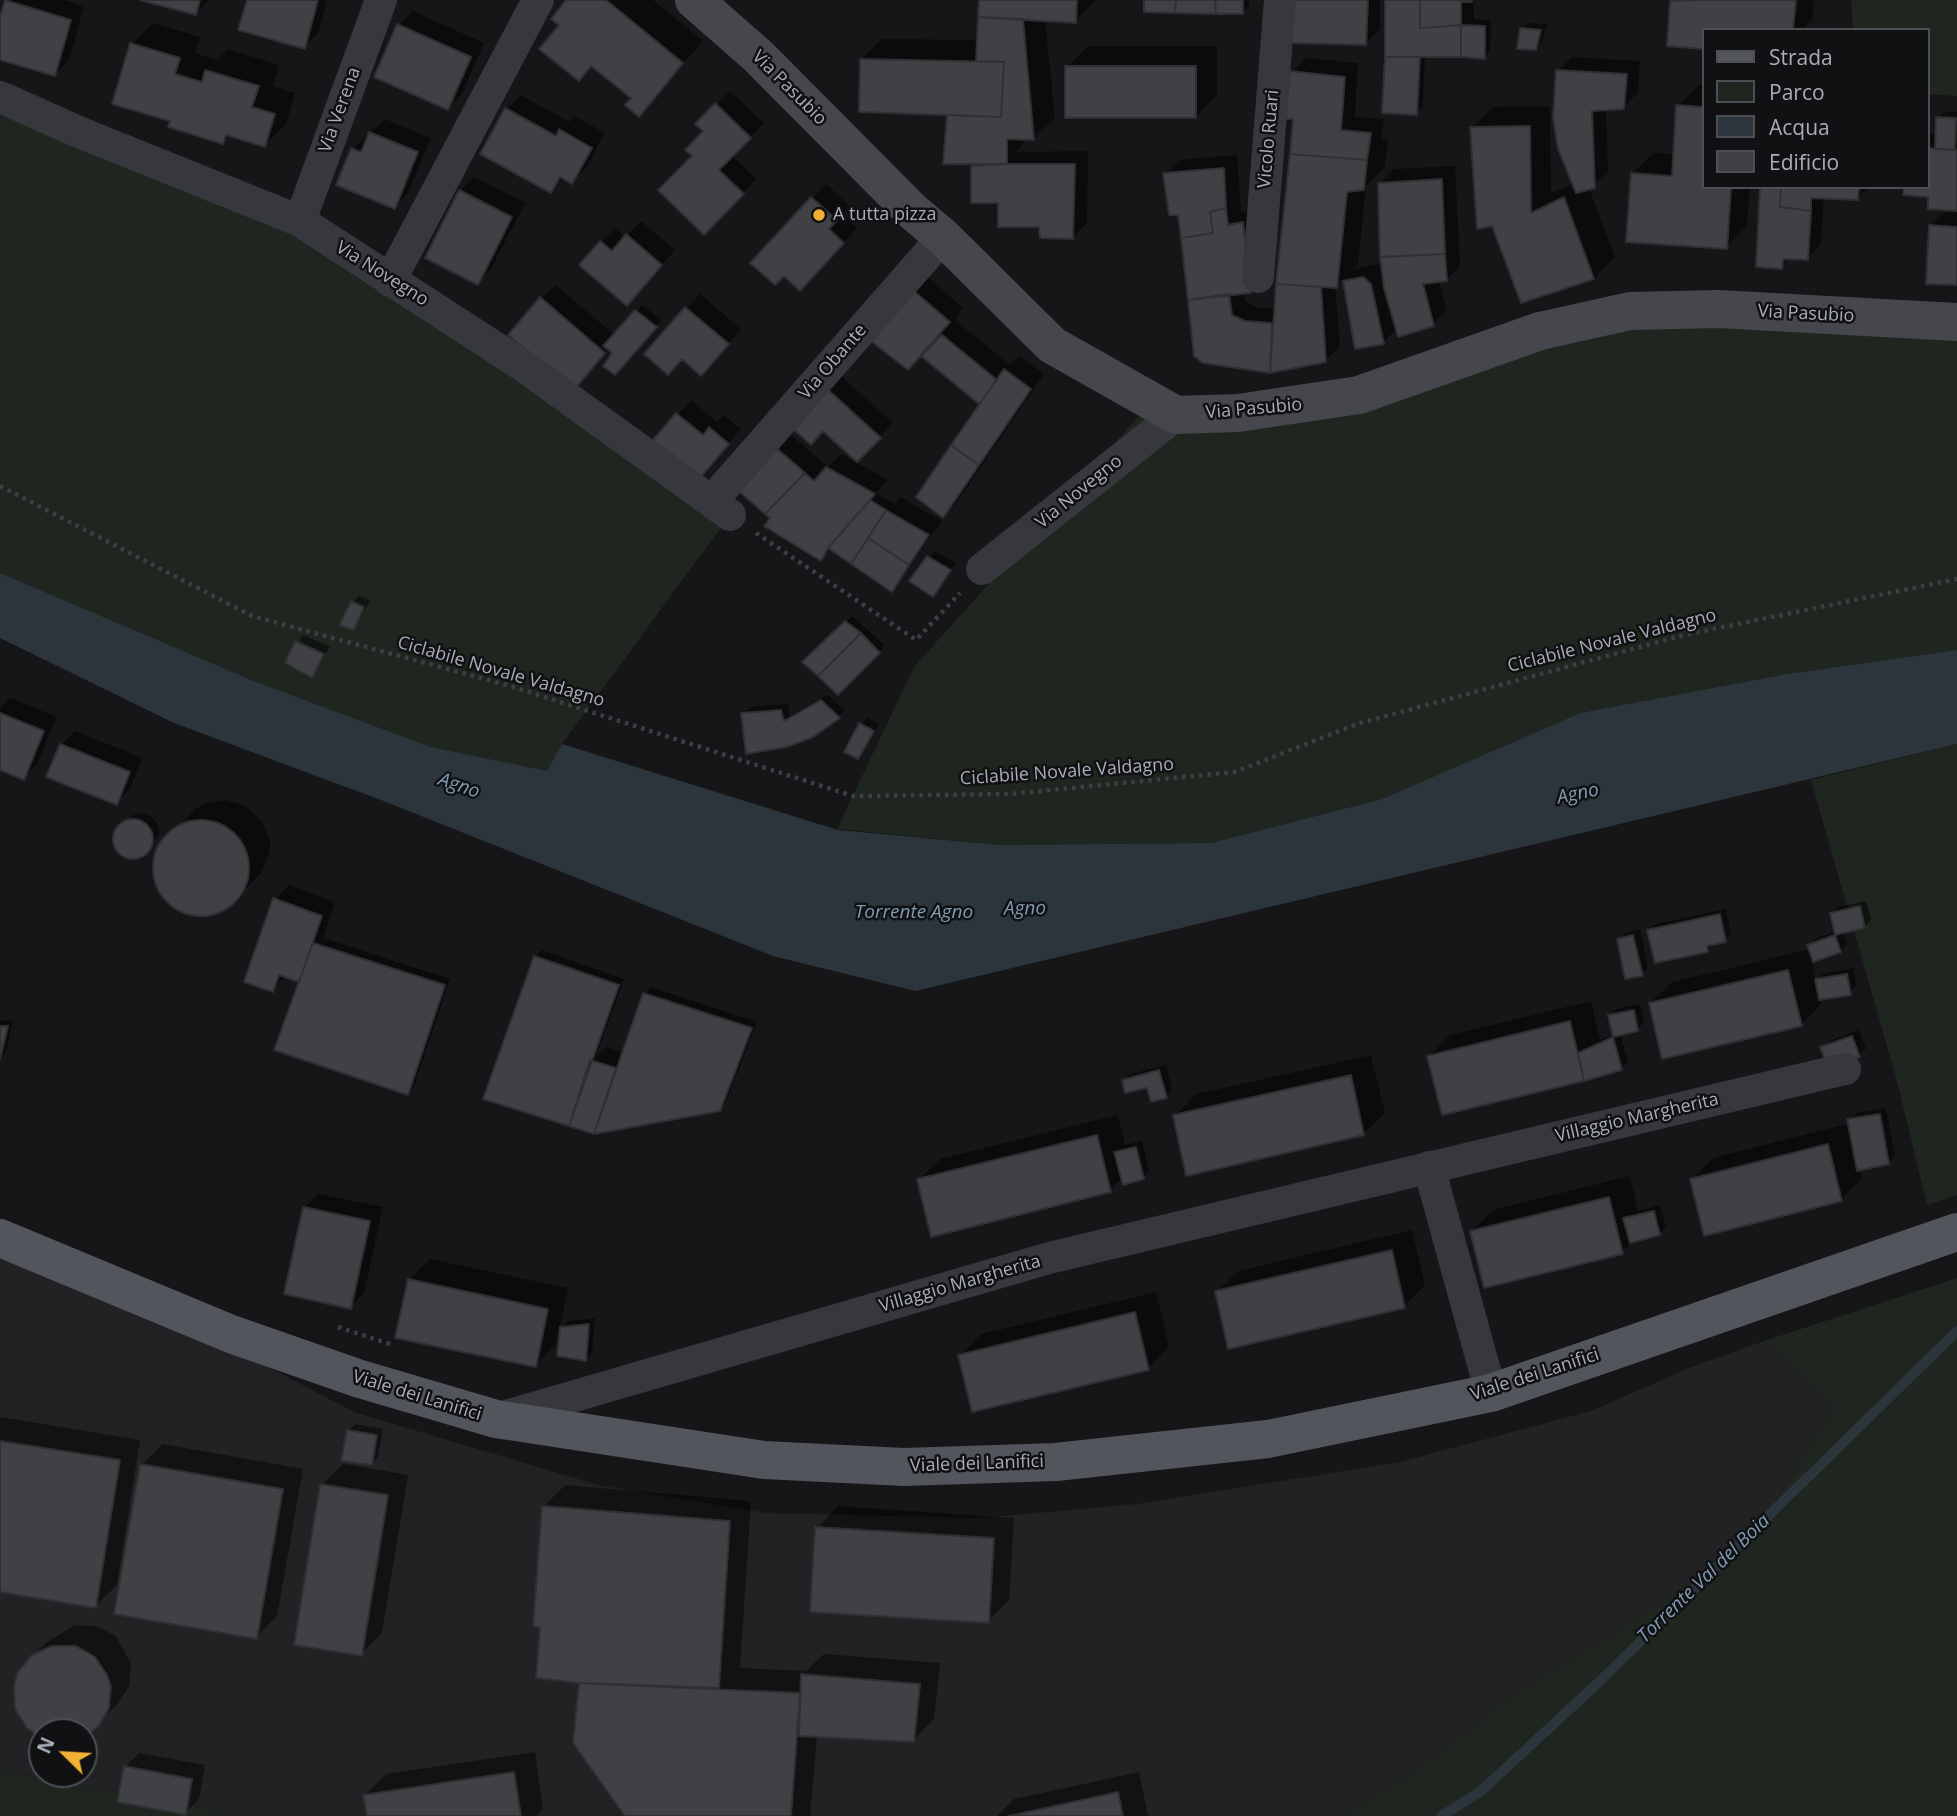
<!DOCTYPE html>
<style>
body{margin:0}
#map{position:relative;width:1957px;height:1816px;overflow:hidden;background:#161618;font-family:"Open Sans",sans-serif}
canvas{display:block}
.legend{position:absolute;left:1702px;top:28px;width:228px;height:161px;box-sizing:border-box;background:#111113;border:2px solid #4d4f55;margin:0;padding:9px 12px;list-style:none;font-size:21px;color:#a8adb8}
.legend li{display:flex;align-items:center;gap:14px;height:35px}
.legend b{width:35px;border:2px solid #4d4f55}
.north{position:absolute;left:28px;top:1718px;width:70px;height:70px;box-sizing:border-box;background:#111113;border:2px solid #4d4f55;border-radius:50%;rotate:294deg;font-size:19px;font-weight:700;line-height:28px;text-align:center;color:#a8adb8}
.north::after{content:'';display:block;margin:auto;width:24px;height:32px;background:#f2b134;clip-path:polygon(50% 0,100% 100%,50% 72%,0 100%)}
</style>
<div id="map">
<canvas width="1957" height="1816"></canvas>
<ul class="legend">
<li><b style="height:9px;background:#53555c"></b>Strada</li>
<li><b style="height:19px;background:#1e261f"></b>Parco</li>
<li><b style="height:19px;background:#2c353c"></b>Acqua</li>
<li><b style="height:19px;background:#404145"></b>Edificio</li>
</ul>
<div class="north">N</div>
</div>
<script>
const g = document.querySelector('canvas').getContext('2d');
g.lineJoin = 'round';
function paint(path, color) {
  g.fillStyle = color;
  g.fill(path, 'evenodd');
}
function stroke(path, color, width, dash) {
  g.strokeStyle = color;
  g.lineWidth = width;
  g.lineCap = dash ? 'butt' : 'round';
  g.setLineDash(dash || []);
  g.stroke(path);
}
function label(font, color, halo, rows, align = 'center') {
  g.font = font + ' "Open Sans",sans-serif';
  g.lineWidth = 5;
  g.setLineDash([]);
  g.textBaseline = 'middle';
  g.strokeStyle = halo;
  g.fillStyle = color;
  for (const [text, x, y, turn = 0] of rows) {
    g.save();
    g.translate(x, y);
    g.rotate((+turn || 0) * Math.PI / 180);
    g.textAlign = isNaN(turn) ? turn : align;
    if (halo) g.strokeText(text, 0, 0);
    g.fillText(text, 0, 0);
    g.restore();
  }
}
const built = new Path2D(`
 M0 1241 178 1320 354 1412 598 1485 766 1513 981 1518 1137 1504 1400 1462 1591 1411 1689 1368 1764 1341 1835 1406 1751 1541 1631 1623 1517 1692 1425 1764 1344 1816H243L0 1770ZM42 1732H84V1774H42Z`);
const green = new Path2D(`
 M1851 0H1957V96L1927 94V30H1853Z
 M10 83 192 165 375 258 725 522 562 744 547 772 431 747 254 681 0 573V101Z
 M1625 312 1957 324V650L1787 674 1580 713 1382 799 1211 843 1000 845 837 829 914 667 1157 396 1264 412Z
 M1957 744V1195L1927 1205 1897 1081 1811 780Z
 M1957 1278V1816H1344L1425 1764 1517 1692 1631 1623 1751 1541 1835 1406 1764 1341Z
 M0 1770 243 1816H0Z`);
const water = new Path2D(`
 M0 573 254 681 431 747 547 771 562 744 838 830 1000 845 1211 843 1382 799 1580 713 1787 674 1957 650V744L915 991 773 956 381 800 174 723 0 638Z`);
const shadow = new Path2D(`
 M8 0H64L84 6 69 60 55 74 0 58V23Z
 M147 0H209L196 13Z
 M249 0H327L318 33 304 47Z
 M568 0H653L703 41 639 114 633 98 593 65 579 79 561 25Z
 M980 0H1096L1075 21 1045 19 1055 118 1033 139 1027 138 1016 152 1088 151 1087 223 1073 237 1040 225 1000 202 973 166 977 162 949 113 861 60 882 39 978 40Z
 M1146 0H1249V6L1242 13Z
 M1294 0H1380V29L1366 43Z
 M1387 0H1474V19L1491 20 1490 51 1484 57 1425 55 1423 106 1416 113Z
 M1674 0H1814L1812 20 1802 30H1703V47L1669 45Z
 M413 11 484 43 462 94 448 108 399 25Z
 M153 23 200 37 195 53 217 60 228 49 279 65 273 86 295 93 286 124 265 145 230 134 223 142 172 120 132 44Z
 M1528 23 1547 24 1542 42 1535 49 1522 29Z
 M1088 46H1217V95L1196 117 1067 67Z
 M1572 57 1640 61 1638 93 1623 107 1606 108 1608 172 1589 188 1615 257 1594 278 1522 301 1472 128 1493 107 1550 106 1551 193 1574 183 1558 71Z
 M1306 58 1358 63 1355 117 1384 119 1381 139 1388 140 1385 167 1366 186 1358 265 1354 269 1378 264 1385 270 1380 183 1394 169 1455 166 1460 266 1446 280H1439L1447 310 1433 324 1397 328 1383 343 1356 347 1344 278 1335 286 1340 346 1326 360 1270 371 1204 362 1180 213 1165 174 1179 160 1237 155 1241 212 1256 209 1264 278 1250 292H1244L1245 301 1259 308 1275 309 1295 117 1292 72Z
 M1699 85H1703V187H1750L1747 226 1726 247 1632 174 1653 153 1675 154 1678 106Z
 M730 91 764 123 732 155 756 179 704 233 694 156 705 131 697 124Z
 M521 95 569 122 575 116 605 133 586 168 572 182 564 177 550 191 507 109Z
 M1945 112H1957V284L1930 226 1948 209 1927 187V134L1938 135V118Z
 M385 119 431 138 408 193 394 207 352 149Z
 M474 177 525 203 491 269 477 283 460 191Z
 M826 184 849 205 842 214 857 228 814 274 784 273 752 263Z
 M1762 187H1869L1858 198 1824 197 1821 244 1808 258H1790L1781 267Z
 M641 221 675 250 627 304 601 242 615 228 626 237Z
 M922 272 963 308 955 320 1010 365 1019 356 1044 374 957 502 943 516 982 404 921 354 865 334Z
 M555 285 615 335 642 305 662 320 621 366 609 349 587 374 541 299Z
 M700 294 741 329 715 360 646 354Z
 M840 375 893 423 857 460 827 389Z
 M691 400 717 422 724 415 741 429 699 477 655 440Z
 M790 434 828 467 841 454 888 480 876 493 894 504 901 497 942 521 892 589 831 548 821 559 738 488Z
 M935 551 956 563 933 595 929 557Z
 M359 596 370 601 354 628 353 602Z
 M852 616 885 645 838 693 804 662Z
 M303 635 330 647 312 676 287 663Z
 M828 695 845 711 812 735 743 714 750 707 788 704 790 716Z
 M10 698 57 717 37 764 23 778 0 768V708Z
 M867 718 879 724 857 757 861 724Z
 M75 731 143 758 130 789 116 803 61 745Z
 M226 800 246 806 262 821 270 841V851L262 872 233 902 214 913 193 914 173 905 165 898 156 879 159 848 179 826 190 821 188 818 184 821 195 809 204 804Z
 M141 813 151 816 158 824 159 834 148 850 139 856 129 857 121 852 116 843V833L131 816Z
 M289 885 335 902 323 938 450 979 414 1087 407 1093 301 981 287 975 272 990 275 899Z
 M1866 901 1871 920 1864 927 1843 931 1847 944 1840 951 1812 961 1816 981 1824 973 1854 968 1856 986 1850 993 1820 998 1822 1003 1801 1025 1650 1003 1672 982 1810 949 1809 945 1815 939 1836 931 1832 914 1838 907Z
 M1726 909 1731 934 1708 950 1649 930 1656 924Z
 M1640 929 1648 968 1642 974 1618 940 1625 933Z
 M542 950 624 979 596 1057 606 1047 623 1053 645 994 651 987 757 1022 726 1102 719 1109 595 1133 485 1098 536 957Z
 M1591 1001 1600 1040 1614 1034 1610 1016 1616 1009 1640 1004 1644 1023 1637 1029 1620 1033 1628 1062 1621 1068 1443 1113 1429 1056 1450 1035Z
 M13 1020 6 1052 0 1058V1021Z
 M1859 1030 1866 1049 1859 1055 1822 1048 1829 1041Z
 M1371 1055 1385 1113 1363 1134 1175 1116 1196 1094Z
 M1166 1065 1172 1090 1166 1097 1149 1086 1124 1080 1130 1074Z
 M1886 1108 1895 1156 1888 1163 1859 1168 1862 1178 1841 1199 1691 1180 1713 1158 1850 1123 1856 1113Z
 M1118 1115 1125 1145 1142 1141 1149 1171 1143 1177H1123L1110 1190 919 1180 940 1159Z
 M1630 1176 1638 1211 1660 1205 1666 1227 1659 1234 1633 1241 1622 1252 1472 1231 1493 1210Z
 M318 1194 383 1207 364 1293 350 1307 304 1208Z
 M1412 1230 1425 1285 1404 1306 1217 1292 1238 1271Z
 M430 1259 568 1288 559 1331 568 1321 595 1318 592 1353 586 1359 559 1333 556 1344 535 1365 409 1280Z
 M1156 1292 1169 1347 1148 1368 960 1356 981 1334Z
 M0 1417 140 1440 117 1585 95 1606 0 1590Z
 M355 1424 383 1429 378 1457 372 1463 349 1430Z
 M163 1444 303 1469 277 1616 256 1637 141 1465Z
 M343 1464 408 1475 382 1633 361 1654 321 1485Z
 M565 1485 751 1501 740 1668 806 1671 824 1654 940 1663 934 1719 913 1740 817 1735 810 1816H627L575 1742 581 1682 541 1626 544 1506Z
 M838 1506 1014 1518 1009 1600 988 1621 817 1528Z
 M75 1625 96 1626 116 1636 131 1664 129 1686 118 1704 84 1734 42 1732V1735L25 1664 47 1642Z
 M535 1752 543 1809 536 1816H368L365 1795 386 1774Z
 M139 1753 205 1765 199 1799 185 1813 125 1767Z
 M1139 1772 1148 1816H997L1014 1799Z`);
const stream = new Path2D(`
 M1441 1816 1480 1792 1600 1681 1957 1331`);
const building = new Path2D(`
 M5 0 71 20 55 76 0 60V17Z
 M140 0H200L196 15Z
 M247 0H318L305 49 238 30Z
 M566 0H606L683 63 639 117 625 105 631 98 591 66 579 81 539 49 559 25 551 19Z
 M979 0H1077L1076 23 978 17Z
 M1144 0H1176L1175 13 1144 12Z
 M1176 0H1215L1216 14 1175 13Z
 M1215 0H1243V14H1216Z
 M1292 0H1368L1366 45 1291 43Z
 M1385 0H1420V28L1461 25V57H1385Z
 M1420 0H1472V2H1461V25L1420 28Z
 M1696 0H1796L1793 30H1703V49L1667 46 1670 1Z
 M978 17 1023 19 1034 140 1007 139V164H943L947 115 1001 117 1004 62 976 61Z
 M397 24 471 57 448 110 374 77Z
 M1461 25 1485 26V59L1461 57Z
 M1520 28 1541 30 1536 50 1517 49Z
 M130 43 180 58 175 74 202 82 205 70 259 86 252 107 275 114 265 147 226 135 223 144 168 127 170 121 112 104Z
 M1385 57H1420L1417 115 1382 113Z
 M860 59 1004 62 1001 117 859 112Z
 M1065 66H1196V118H1065Z
 M1556 70 1627 74 1624 109 1592 111 1595 188 1576 193 1558 149 1553 118Z
 M1290 71 1345 77 1341 130 1371 133 1367 160 1290 154 1293 119H1285Z
 M715 103 751 138 719 170 744 194 704 235 658 190 692 156 685 150 703 131 695 124Z
 M1676 105 1703 107V187H1731L1727 249 1626 242 1631 173 1672 176Z
 M505 108 556 136 559 129 592 148 572 184 560 177 551 193 480 154Z
 M1936 117 1956 118 1955 150 1935 149Z
 M1530 126 1531 213 1564 197 1594 279 1521 303 1492 226 1477 229 1470 127Z
 M369 132 418 152 395 209 336 185 351 148 361 152Z
 M1927 148 1957 150V211L1928 209V197L1903 195 1904 187H1927Z
 M1290 154 1367 160 1364 190 1347 192 1337 288 1276 284Z
 M1007 164H1075L1073 239 1040 238 1039 227H998V203H971V166Z
 M1224 168 1226 208 1210 212 1213 233 1181 238 1178 215H1169L1163 173Z
 M1442 179 1445 254 1380 257 1378 183Z
 M1760 187H1781L1780 207 1811 211 1808 260 1783 259 1782 269 1756 267Z
 M1781 187H1859L1858 200 1811 198V211L1780 207Z
 M459 190 512 217 478 285 425 258Z
 M811 197 837 220 829 229 844 243 800 291 784 276 775 285 750 263Z
 M1226 208 1228 225 1243 222 1251 293 1188 300 1181 238 1213 233 1210 212Z
 M1929 225 1957 227V285L1926 284Z
 M626 234 662 265 627 306 579 265 600 241 612 251Z
 M1445 254 1447 281 1423 284 1434 326 1398 337 1384 288 1380 257Z
 M1363 277 1371 284 1384 344 1355 349 1343 281Z
 M1276 284 1321 287 1326 362 1270 373Z
 M907 285 950 322 908 370 862 334Z
 M1229 294 1232 315 1245 321 1272 323 1270 373 1203 363 1194 356 1188 300Z
 M540 297 605 353 574 390 508 335Z
 M685 307 729 344 701 376 682 359 668 375 644 354Z
 M635 310 657 327 615 375 603 366 612 353 603 346Z
 M942 335 997 380 979 404 921 356Z
 M1004 369 1031 389 979 465 951 445Z
 M825 387 881 438 857 462 823 431 811 445 790 426Z
 M676 413 703 435 709 427 729 444 699 479 653 440Z
 M951 445 979 465 943 518 916 497Z
 M774 446 805 473 765 514 735 488Z
 M826 467 875 494 828 548 821 561 764 526 770 518 765 514 805 473 814 481Z
 M870 500 886 510 851 564 828 548Z
 M886 510 929 535 909 565 868 538Z
 M868 538 909 565 892 592 851 564Z
 M927 556 951 570 933 597 909 581Z
 M351 601 364 607 354 630 339 625Z
 M845 621 861 633 818 676 802 662Z
 M861 633 880 653 838 695 818 676Z
 M295 641 324 654 312 678 285 663Z
 M821 700 840 718 813 737 787 747 746 754 741 713 781 710 784 721Z
 M0 713 44 731 24 780 0 770Z
 M859 723 874 731 858 759 844 752Z
 M60 744 130 772 117 805 46 777Z
 M113 839a20 20 0 1 1 40 0a20 20 0 1 1-40 0Z
 M153 868a48 48 0 1 1 96 0a48 48 0 1 1-96 0Z
 M273 898 322 916 299 982 279 975 273 992 244 982Z
 M1860 906 1865 928 1835 935 1830 913Z
 M1720 914 1726 942 1707 946 1708 952 1655 963 1647 930Z
 M1633 935 1643 976 1625 979 1617 939Z
 M1835 935 1841 952 1813 962 1807 945Z
 M313 943 445 985 408 1095 274 1050Z
 M534 956 619 985 569 1126 483 1099Z
 M1788 970 1802 1026 1662 1059 1649 1003Z
 M1847 974 1851 995 1819 1000 1815 979Z
 M643 993 752 1028 720 1111 594 1134Z
 M1634 1010 1638 1031 1613 1037 1608 1015Z
 M1570 1021 1584 1081 1442 1115 1427 1056Z
 M0 1026H8L0 1059Z
 M1852 1036 1860 1057 1828 1068 1820 1047Z
 M1613 1037 1622 1070 1584 1081 1578 1053Z
 M590 1060 616 1068 594 1134 569 1126Z
 M1159 1070 1167 1098 1151 1102 1147 1088 1125 1093 1122 1080Z
 M1351 1075 1364 1135 1186 1176 1173 1115Z
 M1880 1114 1889 1164 1857 1171 1847 1119Z
 M1097 1135 1111 1192 931 1237 917 1179Z
 M1828 1144 1842 1201 1704 1236 1690 1179Z
 M1136 1147 1144 1179 1123 1185 1114 1152Z
 M1609 1197 1623 1254 1484 1288 1470 1231Z
 M303 1207 370 1221 351 1309 284 1294Z
 M1654 1211 1660 1235 1630 1243 1623 1218Z
 M1392 1250 1405 1308 1228 1349 1215 1291Z
 M408 1279 548 1309 536 1367 395 1338Z
 M1135 1312 1149 1370 972 1412 958 1355Z
 M589 1324 586 1361 557 1356 560 1327Z
 M347 1430 377 1435 372 1465 341 1461Z
 M0 1441 120 1460 96 1608 0 1592Z
 M140 1464 283 1489 257 1639 114 1614Z
 M320 1484 388 1495 362 1656 294 1645Z
 M542 1506 730 1521 719 1688 579 1683 536 1678 540 1628 533 1626Z
 M815 1527 994 1538 989 1623 810 1612Z
 M52 1646H75L85 1651 95 1657 107 1675 111 1686 109 1708 98 1727 84 1737V1732H42V1738L27 1728 15 1709 14 1686 18 1672 32 1655Z
 M801 1674 920 1684 914 1742 799 1736Z
 M579 1683 800 1693 791 1816H625L573 1743Z
 M124 1766 192 1779 186 1815 117 1802Z
 M514 1772 521 1816H367L363 1795Z
 M1118 1792 1123 1816H1009Z`);
const path = new Path2D(`
 M0 486 252 616 510 686 853 796 1010 794 1235 772 1357 724 1684 635 1957 579
 M756 533 916 640 960 593
 M338 1327 393 1345`);
const street = new Path2D(`
 M0 97 76 131 300 221 522 365 730 515
 M300 221 381 0
 M1258 277 1280 0
 M390 281 538 0
 M724 487 943 237
 M982 569 1176 415
 M1429 1167 1491 1393
 M499 1418 1049 1258 1845 1069`);
const secondary = new Path2D(`
 M694 0 758 56 911 210 943 237 1052 345 1176 415 1238 413 1359 395 1540 331 1630 311 1718 309 1957 322`);
const primary = new Path2D(`
 M0 1238 231 1334 357 1378 496 1419 764 1460 904 1467 1056 1462 1268 1439 1491 1393 1957 1232`);
const markers = [
 [819,215,7,"#f2b134"]
];
const streetNames = [
 ["Via Pasubio",789,88,45],
 ["Via Verena",340,110,-70],
 ["Vicolo Ruari",1269,139,-85],
 ["Via Novegno",382,274,32],
 ["Via Pasubio",1806,314,3],
 ["Via Obante",833,362,-49],
 ["Via Pasubio",1254,409,-5],
 ["Via Novegno",1079,492,-39],
 ["Ciclabile Novale Valdagno",1612,641,-14],
 ["Ciclabile Novale Valdagno",501,672,16],
 ["Ciclabile Novale Valdagno",1067,772,-4],
 ["Villaggio Margherita",1637,1118,-13],
 ["Villaggio Margherita",960,1284,-16],
 ["Viale dei Lanifici",1535,1375,-18],
 ["Viale dei Lanifici",417,1396,17],
 ["Viale dei Lanifici",977,1464,-2]
];
const poiNames = [
 ["A tutta pizza",833,215]
];
const waterNames = [
 ["Agno",459,786,19],
 ["Agno",1578,794,-12],
 ["Agno",1025,909,-1],
 ["Torrente Agno",914,913],
 ["Torrente Val del Boia",1704,1579,-44]
];
paint(built, '#222225');
paint(green, '#1e261f');
paint(water, '#2c353c');
paint(shadow, '#0007');
stroke(stream, '#2c353c', 10);
paint(building, '#404145');
stroke(building, '#303034', 2);
stroke(path, '#3d3f44', 4.5, [3.5, 5]);
stroke(street, '#37383d', 32);
stroke(secondary, '#45474d', 38);
stroke(primary, '#53555c', 38);
for (const [x, y, r, color] of markers) {
  const dot = new Path2D();
  dot.arc(x, y, r, 0, 2 * Math.PI);
  g.fillStyle = color;
  g.fill(dot);
  stroke(dot, '#111113', 2.5);
}
label('18px', '#a8adb8', '#111113', streetNames);
label('18px', '#a8adb8', '#111113', poiNames, 'left');
label('italic 19px', '#7f9bb3', '#111113', waterNames);
</script>
